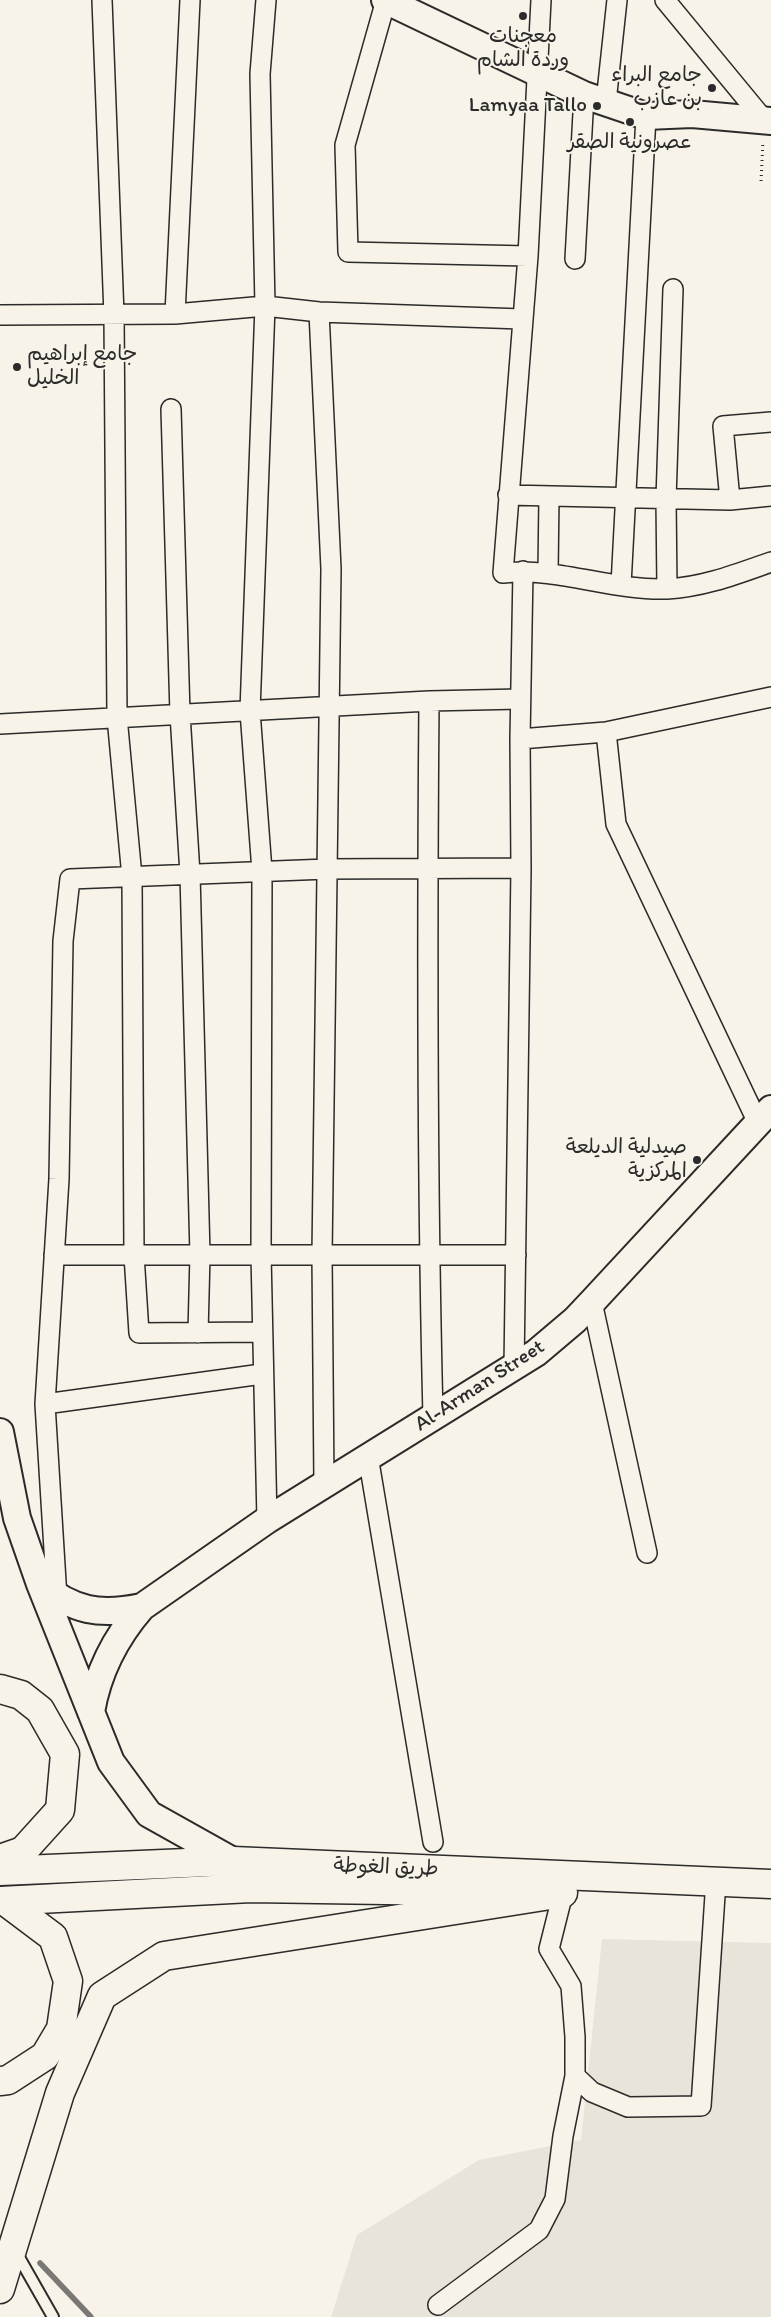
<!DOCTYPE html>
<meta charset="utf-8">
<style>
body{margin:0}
canvas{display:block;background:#f7f3e8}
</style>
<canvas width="771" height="2317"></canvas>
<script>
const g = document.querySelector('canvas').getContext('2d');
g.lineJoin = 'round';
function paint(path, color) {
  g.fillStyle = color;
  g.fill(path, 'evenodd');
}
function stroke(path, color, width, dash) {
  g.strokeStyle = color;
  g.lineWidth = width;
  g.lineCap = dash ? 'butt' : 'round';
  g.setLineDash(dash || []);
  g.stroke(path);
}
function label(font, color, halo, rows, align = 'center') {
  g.font = font + ' Itim,"Playpen Sans Arabic",sans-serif';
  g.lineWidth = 4;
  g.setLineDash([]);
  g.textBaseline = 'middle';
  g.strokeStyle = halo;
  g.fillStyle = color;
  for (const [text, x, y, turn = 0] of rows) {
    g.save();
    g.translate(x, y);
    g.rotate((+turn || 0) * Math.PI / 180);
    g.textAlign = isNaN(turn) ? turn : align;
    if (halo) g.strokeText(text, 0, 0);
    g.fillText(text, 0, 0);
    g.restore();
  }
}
const built = new Path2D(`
 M602 1939 771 1943V2317H331L357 2235 479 2160 581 2140Z`);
const stream = new Path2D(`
 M40 2263 91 2317`);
const path = new Path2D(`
 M761 181 763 141`);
const lane = new Path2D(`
 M16 2252 53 2317`);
const street = new Path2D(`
 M102 0 114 315 117 717 132 877 134 1255 139 1333 262 1332
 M266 0 260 74 265 306 250 711 262 871 261 1255 267 1520
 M386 0 345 145 348 252 528 256
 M541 0 528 256 503 573C559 567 612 591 667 589 704 587 737 574 771 562
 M665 0 764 120
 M606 102 617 0
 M575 259 584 95
 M319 312 331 569 322 1255 324 1484
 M175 314 190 0
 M0 315 175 314 265 306 319 312 522 319
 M171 409 180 714 190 874 200 1255 198 1333
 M508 495 730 500 771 496
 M730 500 723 426 771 422
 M548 573 549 496
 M621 585 646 116
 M667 589 666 499 673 289
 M429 701C427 940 427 1179 433 1417
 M0 724 429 701 520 699
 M606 732 616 824 758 1123
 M520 739 606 732 771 697
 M54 1255H516
 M592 1302 647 1553
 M514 1368 521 868 520 739 523 571
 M45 1404 262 1374
 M368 1456 433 1842
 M57 1598 45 1404 59 1179 63 941 70 879 327 869 521 868
 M575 2076 592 2092 628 2107 701 2106 715 1895
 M438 2305 539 2230 555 2199 563 2136 575 2076V2037L571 1986 549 1949 563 1893`);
const secondary = new Path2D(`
 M385 0 584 95 646 116 692 114 771 121
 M0 1432 17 1518 40 1584 111 1762 149 1814 233 1861
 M40 1584C74 1611 99 1616 142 1607
 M91 1712C98 1671 115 1638 142 1607L267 1520 536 1353 575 1320 592 1302 771 1109`);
const primary = new Path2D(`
 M0 1871 233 1861 771 1884
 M0 1901 251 1888 521 1892`);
const highway = new Path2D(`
 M0 1689 21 1695 40 1710 65 1754 60 1810 23 1851 0 1859
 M0 2081 8 2080 45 2056 61 2029 68 1981 53 1937 5 1901
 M0 2289 60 2093 102 1996 164 1956 563 1893`);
const markers = [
 [523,16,5,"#2b2b2b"],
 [712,88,5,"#2b2b2b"],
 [597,106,5,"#2b2b2b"],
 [630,122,5,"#2b2b2b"],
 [17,367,5,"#2b2b2b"],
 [697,1160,5,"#2b2b2b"]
];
const poiNames = [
 ["معجنات",523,37,"center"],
 ["وردة الشام",523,61,"center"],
 ["جامع البراء",702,76],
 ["بن عازب",702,100],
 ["Lamyaa Tallo",587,106],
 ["عصرونية الصقر",630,143,"center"],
 ["جامع إبراهيم",27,355,"left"],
 ["الخليل",27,379,"left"],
 ["صيدلية الديلعة",687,1148],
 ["المركزية",687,1172]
];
const streetNames = [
 ["Al-Arman Street",480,1386,-33],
 ["طريق الغوطة",386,1868,2]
];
paint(built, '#e8e4da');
stroke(stream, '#7a7874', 5.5);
stroke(lane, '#2b2b2b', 14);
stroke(street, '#2b2b2b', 22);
stroke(secondary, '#2b2b2b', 30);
stroke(primary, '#2b2b2b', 31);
stroke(highway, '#2b2b2b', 31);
stroke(path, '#2b2b2b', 3, [1, 4]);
stroke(lane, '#f7f3e8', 10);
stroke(street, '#f7f3e8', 19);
stroke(secondary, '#f7f3e8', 26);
stroke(primary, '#f7f3e8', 28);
stroke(highway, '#f7f3e8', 28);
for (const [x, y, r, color] of markers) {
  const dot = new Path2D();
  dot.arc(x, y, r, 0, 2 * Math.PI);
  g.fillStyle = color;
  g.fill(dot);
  stroke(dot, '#f7f3e8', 2);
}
label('21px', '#2b2b2b', '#f7f3e8', poiNames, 'right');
label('21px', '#2b2b2b', '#f7f3e8', streetNames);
</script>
